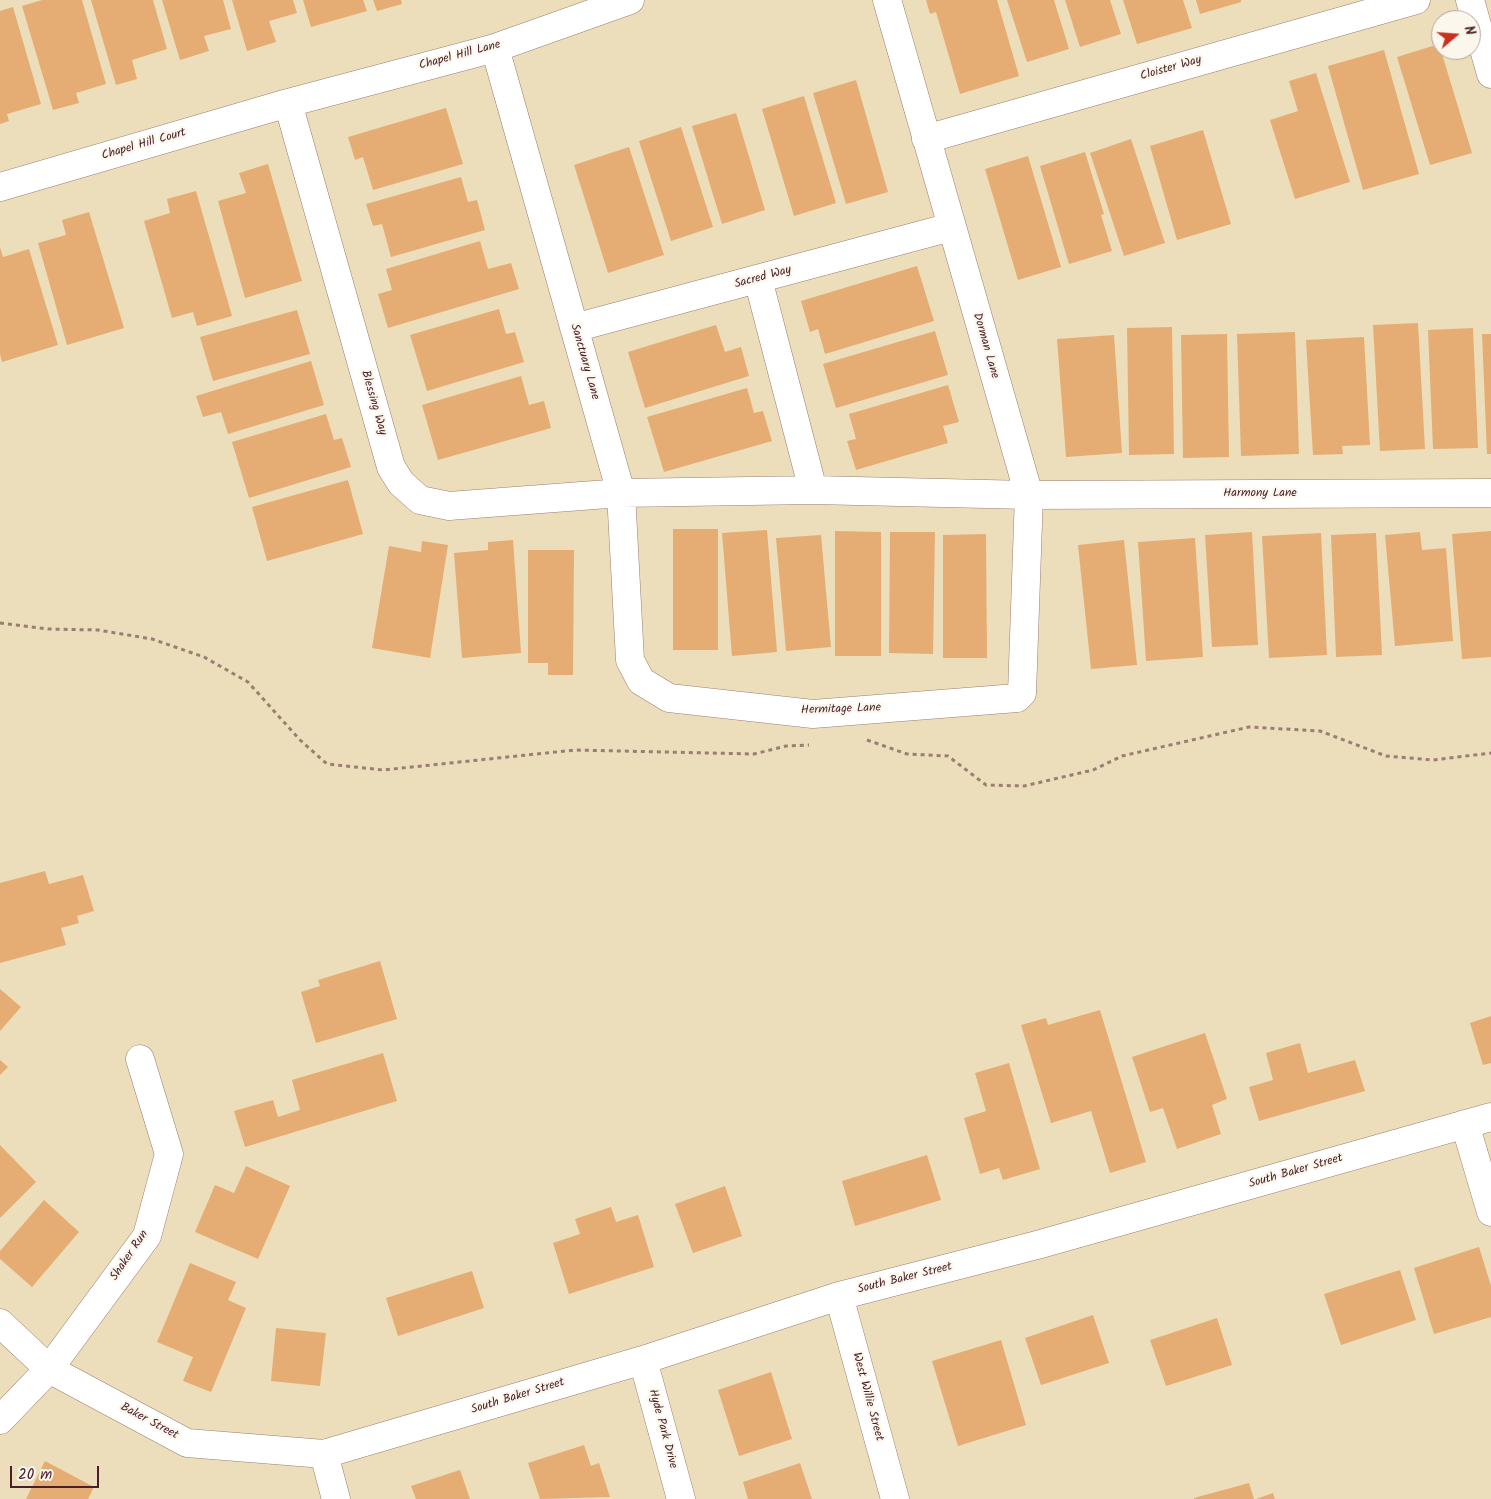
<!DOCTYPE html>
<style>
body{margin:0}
#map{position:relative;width:1491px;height:1499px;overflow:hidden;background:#ecdeba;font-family:Kalam,sans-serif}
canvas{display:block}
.north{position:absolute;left:1431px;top:10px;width:50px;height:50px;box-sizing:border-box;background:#fbf7ec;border:1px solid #b4a19f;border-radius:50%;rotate:72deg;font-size:14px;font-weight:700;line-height:20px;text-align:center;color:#4a1f2b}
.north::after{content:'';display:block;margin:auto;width:18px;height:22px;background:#c8321e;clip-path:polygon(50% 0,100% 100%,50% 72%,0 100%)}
.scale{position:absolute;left:10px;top:1466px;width:89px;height:22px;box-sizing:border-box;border:2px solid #4a1f2b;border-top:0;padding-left:6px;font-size:15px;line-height:18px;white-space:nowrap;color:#4a1f2b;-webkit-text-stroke:4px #fbf7ec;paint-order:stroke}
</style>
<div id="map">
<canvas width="1491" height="1499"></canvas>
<div class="north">N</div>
<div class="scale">20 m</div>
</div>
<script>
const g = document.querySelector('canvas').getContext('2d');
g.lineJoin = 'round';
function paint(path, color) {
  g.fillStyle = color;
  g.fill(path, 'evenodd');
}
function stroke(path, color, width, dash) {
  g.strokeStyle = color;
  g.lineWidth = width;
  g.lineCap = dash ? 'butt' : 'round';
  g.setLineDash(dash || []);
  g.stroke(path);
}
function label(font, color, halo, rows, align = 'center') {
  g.font = font + ' Kalam,sans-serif';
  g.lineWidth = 4.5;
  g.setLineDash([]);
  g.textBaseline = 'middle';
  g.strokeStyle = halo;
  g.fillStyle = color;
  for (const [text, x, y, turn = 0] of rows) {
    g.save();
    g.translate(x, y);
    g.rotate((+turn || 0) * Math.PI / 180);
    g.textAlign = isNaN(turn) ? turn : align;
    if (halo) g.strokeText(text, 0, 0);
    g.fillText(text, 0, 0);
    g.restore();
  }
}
const building = new Path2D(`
 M42 0H82L106 84 76 93 79 103 53 110 22 6Z
 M91 0H153L167 49 132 60 137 79 116 85Z
 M162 0H223L231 29 204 36 209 51 180 60Z
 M232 0H293L297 13 269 21 276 42 247 51Z
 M303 0H363L367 11 311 27Z
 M373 0H401L402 4 377 11Z
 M926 0H997L1019 76 960 94 936 12 930 14Z
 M1007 0H1054L1069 49 1027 62Z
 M1065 0H1110L1121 34 1080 47Z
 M1123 0H1183L1192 28 1137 44Z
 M1196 0H1241V2L1200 14Z
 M13 7 41 104 7 114 9 121 0 124V11Z
 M1439 44 1472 153 1430 165 1397 57Z
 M1384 50 1419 174 1363 190 1328 66Z
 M1316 73 1350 182 1295 199 1270 120 1298 111 1289 81Z
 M856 80 888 192 846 204 813 93Z
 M804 96 836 203 794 216 762 109Z
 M446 108 463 164 373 190 363 157 355 160 348 137Z
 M736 113 765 210 722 224 692 126Z
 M681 127 713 227 671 241 639 141Z
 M1203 130 1231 224 1177 240 1150 146Z
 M1131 139 1165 243 1124 256 1090 153Z
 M629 147 664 255 608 273 574 165Z
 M1085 152 1104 214 1101 215 1112 251 1069 264 1040 166Z
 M1028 156 1061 267 1018 280 985 169Z
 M268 164 302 281 245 298 218 201 246 193 239 173Z
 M461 177 468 202 477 200 485 230 391 257 382 224 373 226 366 204Z
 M196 191 232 316 197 326 193 312 172 318 144 221 170 213 167 199Z
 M89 212 124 328 67 345 38 243 66 235 62 220Z
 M480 241 488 269 511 263 519 289 388 328 378 294 392 290 386 269Z
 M0 247 3 257 29 249 58 345 2 362 0 354Z
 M917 266 934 321 825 354 818 329 810 332 801 301Z
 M499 309 506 334 515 332 524 362 427 391 410 335Z
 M297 310 310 354 213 381 200 337Z
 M1418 323 1425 449 1380 451 1373 325Z
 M716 325 725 352 741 347 749 376 645 408 628 352Z
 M1172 327 1174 454 1129 455 1127 328Z
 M1473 328 1478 448 1433 449 1428 330Z
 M935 331 948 375 836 408 823 364Z
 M1295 332 1299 454 1241 456 1237 334Z
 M1227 334 1229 457 1183 458 1181 335Z
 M1482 334H1491V454H1487Z
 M1114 335 1122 453 1066 457 1057 339Z
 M1364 337 1370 445 1342 446 1343 454 1313 455 1306 340Z
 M311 361 324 405 228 434 221 412 203 417 196 396Z
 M521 376 529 405 544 401 551 428 438 460 422 405Z
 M948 385 959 422 943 426 948 443 856 470 847 441 856 439 849 414Z
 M747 388 754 413 763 411 772 441 664 472 647 417Z
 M326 414 334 440 342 438 351 467 249 498 232 442Z
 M348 480 363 534 267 561 252 507Z
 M673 529H718V650H673Z
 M767 530 777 652 732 656 722 533Z
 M835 531 881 532V656H835Z
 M1491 531V657L1462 659 1452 534Z
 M890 532H935L933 654 889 653Z
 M1252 532 1258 645 1212 647 1205 535Z
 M1420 532 1422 550 1446 548 1453 641 1395 646 1385 535Z
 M1321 533 1327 655 1269 658 1262 536Z
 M1376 533 1382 655 1336 657 1331 535Z
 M986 534 987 658H943V535Z
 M821 535 831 647 786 651 776 538Z
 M1195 538 1203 657 1146 661 1138 542Z
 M513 540 521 653 462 658 454 553 488 550V542Z
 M1124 540 1137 665 1091 669 1078 545Z
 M422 541 448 545 430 658 372 648 389 546 421 552Z
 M528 550H574L573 675H548V663H528Z
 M45 871 49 884 83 875 94 911 77 916 79 923 61 928 66 945 0 963V883Z
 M380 961 397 1019 316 1043 301 992 320 986 318 980Z
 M0 989 21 1007 0 1031Z
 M1100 1010 1146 1162 1110 1173 1091 1111 1051 1123 1021 1025 1046 1018 1048 1025Z
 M1491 1016V1063L1483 1065 1470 1023Z
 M1205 1033 1227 1099 1212 1105 1221 1134 1177 1149 1163 1108 1150 1112 1132 1057Z
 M1300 1043 1308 1073 1355 1060 1365 1091 1259 1121 1249 1087 1273 1080 1266 1053Z
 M383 1053 397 1101 245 1147 234 1111 273 1100 278 1117 300 1110 292 1080Z
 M0 1060 8 1067 0 1075Z
 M1009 1063 1040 1169 1003 1180 999 1168 980 1174 964 1118 986 1111 975 1073Z
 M0 1145 36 1182 0 1218Z
 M927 1155 941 1200 855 1226 842 1181Z
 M246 1166 290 1186 258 1259 195 1232 215 1185 234 1193Z
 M725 1186 742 1236 693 1253 675 1204Z
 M44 1200 79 1232 32 1287 0 1259V1251Z
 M611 1207 616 1222 638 1215 654 1267 569 1294 553 1243 580 1234 575 1219Z
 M1479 1247 1491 1286V1317L1434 1334 1414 1268Z
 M190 1263 236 1282 228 1300 246 1308 211 1392 183 1381 193 1357 157 1342Z
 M1400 1270 1416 1320 1341 1345 1324 1294Z
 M472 1271 484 1308 398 1336 386 1298Z
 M1093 1315 1109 1363 1041 1385 1025 1338Z
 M1217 1318 1232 1365 1166 1386 1150 1340Z
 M276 1328 326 1333 320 1386 271 1381Z
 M1001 1340 1026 1425 958 1446 932 1361Z
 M771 1372 792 1439 739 1456 718 1390Z
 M584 1445 591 1466 599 1463 610 1497 540 1499 528 1463Z
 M45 1461 94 1487 88 1499H26Z
 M800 1463 812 1499H748L743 1482Z
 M460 1470 470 1499H416L411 1486Z
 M1249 1483 1254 1499H1194V1498Z
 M1273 1493 1275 1499H1256Z`);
const path = new Path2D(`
 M0 623 48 629 98 630 152 639 204 657 248 682 300 740 327 764 383 770 575 750 754 754 786 746 809 745
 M867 740 907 754 948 756 986 785 1024 786 1093 770 1122 756 1249 727 1320 731 1386 756 1433 760 1491 753`);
const minor = new Path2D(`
 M1470 0 1491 74
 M495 48 621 493 630 660 641 681 669 698 813 714 1017 698 1022 693 1029 495 887 0
 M288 103 391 467 401 483 420 500 449 506 621 493 813 490 1029 495 1491 493
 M926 139 1416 0
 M0 187 288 103 495 48 630 0
 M758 279 813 490
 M574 328 951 227
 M1465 1124 1491 1212
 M839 1296 895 1499
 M0 1323 49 1369 187 1443 324 1454 643 1360 839 1296 1037 1245 1491 1117
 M643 1360 681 1499
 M0 1420 49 1369 147 1236 169 1154 140 1059
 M324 1454 336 1499`);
const streetNames = [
 ["Chapel Hill Lane",460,56,-15],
 ["Cloister Way",1171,69,-16],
 ["Chapel Hill Court",144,145,-16],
 ["Sacred Way",763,278,-15],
 ["Dorman Lane",985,346,74],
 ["Sanctuary Lane",584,362,74],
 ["Blessing Way",373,403,74],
 ["Harmony Lane",1260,494],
 ["Hermitage Lane",841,710,-2],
 ["South Baker Street",1296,1172,-16],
 ["Shaker Run",130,1256,-56],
 ["South Baker Street",905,1279,-14],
 ["South Baker Street",518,1397,-17],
 ["West Willie Street",867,1397,75],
 ["Baker Street",149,1422,28],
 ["Hyde Park Drive",662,1429,75]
];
paint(building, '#e5ad73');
stroke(minor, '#9b7e72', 29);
stroke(path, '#9b7e72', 3, [4, 4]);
stroke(minor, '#fff', 28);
label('12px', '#4a1f2b', '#fbf7ec', streetNames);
</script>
